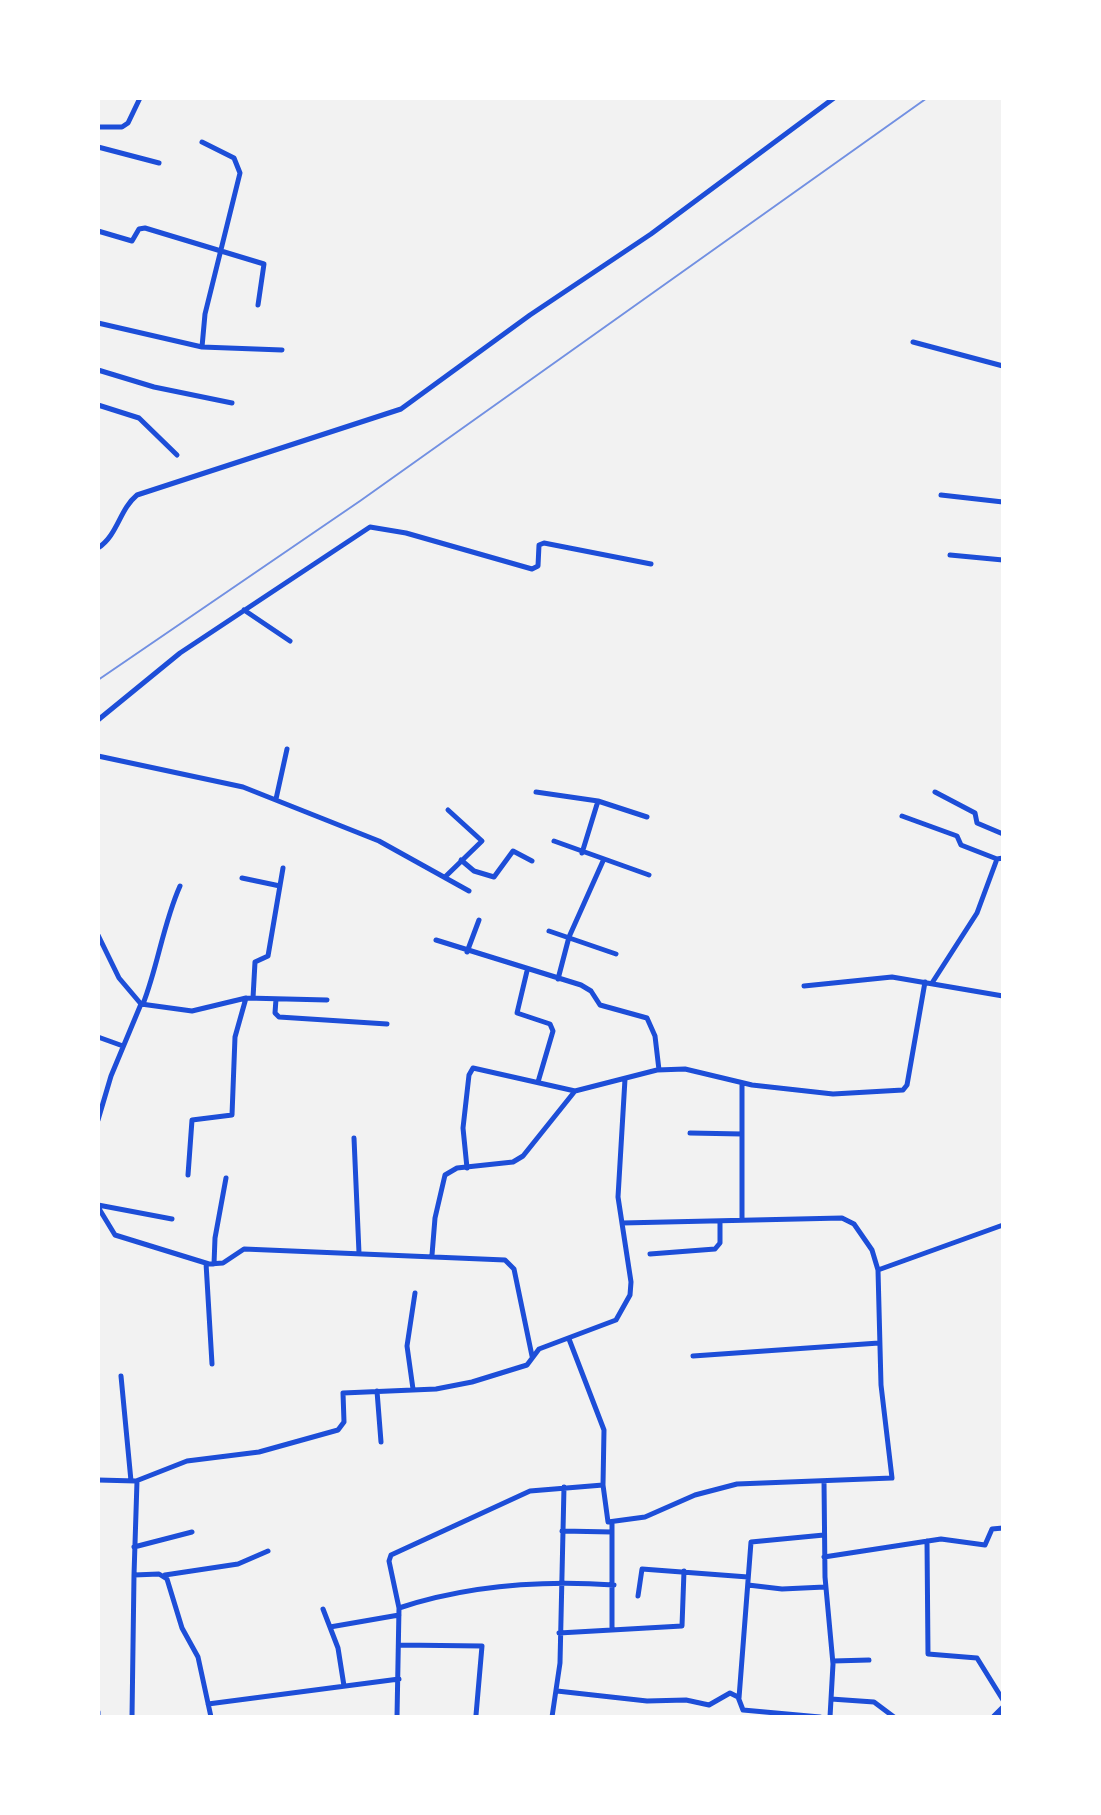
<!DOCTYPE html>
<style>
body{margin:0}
#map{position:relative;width:1101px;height:1815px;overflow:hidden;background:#f2f2f2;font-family:"Sofia Sans Condensed",sans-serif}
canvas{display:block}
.frame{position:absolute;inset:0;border:100px solid #fff;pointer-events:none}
</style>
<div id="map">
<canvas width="1101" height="1815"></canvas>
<div class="frame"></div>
</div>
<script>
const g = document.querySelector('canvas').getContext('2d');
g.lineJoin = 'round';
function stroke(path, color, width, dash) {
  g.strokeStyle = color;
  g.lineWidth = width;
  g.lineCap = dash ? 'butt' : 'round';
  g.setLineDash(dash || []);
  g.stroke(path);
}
const minor = new Path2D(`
 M98 127H122L128 123 140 98
 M98 147 159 163
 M98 231 132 241 139 229 145 228 264 264 258 305
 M98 323 202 347 282 350
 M913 342 1003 366
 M202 347 205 314 240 173 234 158 202 142
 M98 370 154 387 232 403
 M98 405 139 418 177 455
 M941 495 1003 502
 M98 548C118 535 119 510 137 495L401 409 530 315 651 234 834 98
 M950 555 1003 560
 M244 610 290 641
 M98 720 180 653 370 527 406 533 532 569 538 566 539 545 544 543 651 564
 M98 756 243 787 379 841 469 891
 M536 792 598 801 647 817
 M935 792 975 813 977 823 1003 834
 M276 799 287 749
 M902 816 957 836 961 845 997 859
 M554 841 649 875
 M582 853 598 801
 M461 860 474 871 494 877 513 851 532 861
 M445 877 482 841 448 810
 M242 878 280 886
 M549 931 616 954
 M98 935 119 978 141 1004 111 1076 98 1120
 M436 940 581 985 591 991 600 1005 647 1018 655 1036 659 1070
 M467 952 479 920
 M527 971 517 1013 550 1024 553 1031 538 1082
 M558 979 569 937 603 861
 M932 983 977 913 997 859 1003 858
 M804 986 892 977 1003 996
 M253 998 255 962 268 956 283 868
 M276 999 275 1013 279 1017 387 1024
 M141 1004 192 1011 246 998 327 1000
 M143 1004C158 966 163 924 180 886
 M98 1037 123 1046
 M690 1133 742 1134
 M354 1138 359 1253
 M467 1168 463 1128 469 1075 473 1068 575 1091
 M188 1175 192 1120 232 1115 235 1037 246 998
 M98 1205 172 1219
 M98 1207 115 1235 209 1264 223 1263 244 1249 505 1260 514 1269 532 1356
 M742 1220V1083
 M650 1254 715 1249 720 1243V1221
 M432 1255 435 1218 445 1175 457 1168 513 1162 523 1156 575 1091 657 1070 685 1069 752 1085 833 1094 903 1090 907 1085 925 982
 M206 1263 212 1364
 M214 1264 215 1238 226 1178
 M878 1270 1003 1225
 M569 1339 604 1430 603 1485 608 1522 645 1517 695 1495 737 1484 892 1478 881 1385 878 1270 872 1250 854 1224 842 1218 622 1223
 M693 1356 879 1343
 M121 1376 131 1481
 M413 1389 407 1346 415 1293
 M377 1391 381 1442
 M98 1480 136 1481 187 1461 259 1452 338 1430 344 1422 343 1393 436 1389 472 1382 527 1365 539 1349 616 1320 630 1295 631 1282 618 1197 625 1079
 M137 1481 134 1575 159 1574 167 1579 182 1628 198 1657 211 1717
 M824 1481 825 1577 833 1664 830 1717
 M612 1523V1628
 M562 1531 612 1532
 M927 1541 928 1654 977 1658 1003 1700
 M134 1547 192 1532
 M824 1557 941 1539 985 1545 992 1529 1003 1528
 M165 1575 238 1564 268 1551
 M748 1585 782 1589 825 1587
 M638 1596 642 1569 748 1577
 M399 1608C469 1585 540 1580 614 1585
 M323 1609 338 1648 344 1686
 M330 1627 399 1615
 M559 1633 682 1626 684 1571
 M399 1645 482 1646 476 1715
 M833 1661 869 1660
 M557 1691 647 1701 686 1700 709 1705 730 1693 738 1697 743 1710 820 1717
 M739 1698 751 1542 824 1535
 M831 1699 874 1702 894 1717
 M208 1704 399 1679
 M98 1712V1717
 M132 1717 134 1575
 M397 1717 399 1608 389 1561 391 1555 530 1491 603 1485
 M552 1717 560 1663 564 1487`);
const trunk = new Path2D(`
 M995 1717 1003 1709`);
const rail = new Path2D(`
 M98 680 360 501 927 98`);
stroke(minor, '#1d4ed8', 5);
stroke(trunk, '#1d4ed8', 8);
stroke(rail, '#7290e2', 2);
</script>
